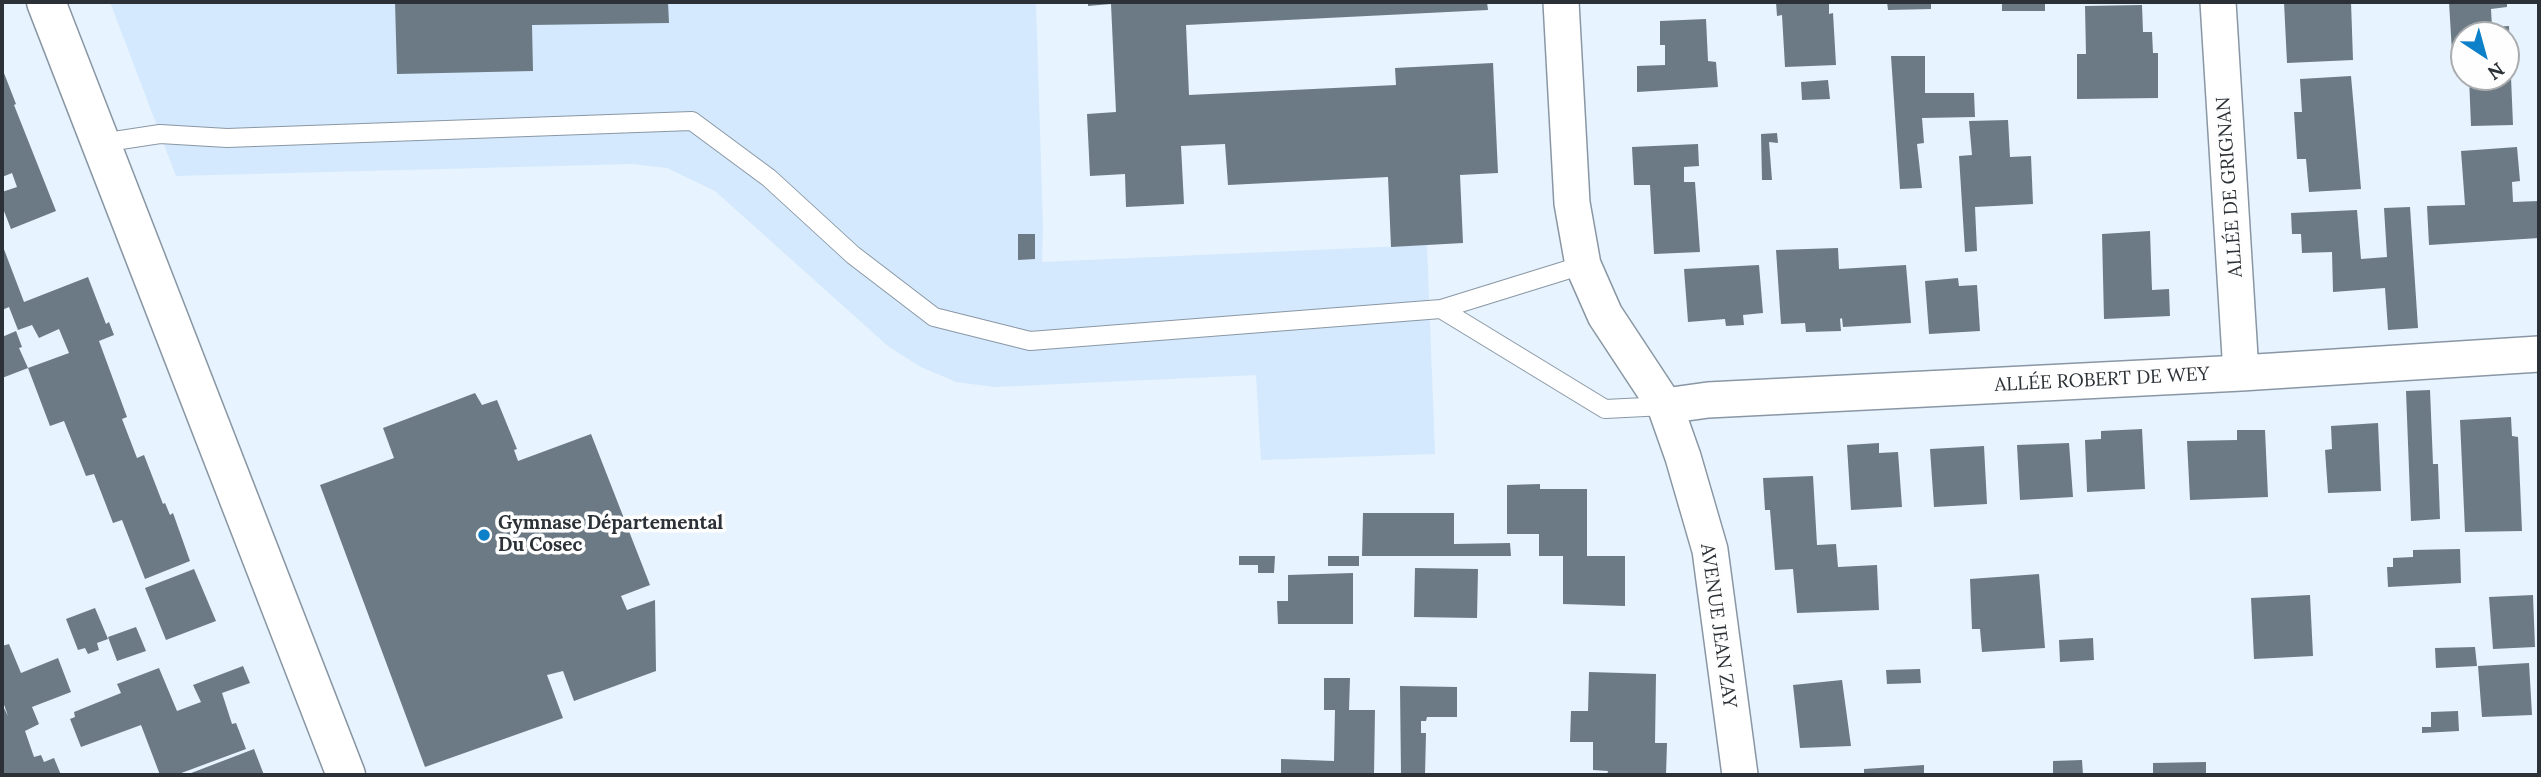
<!DOCTYPE html>
<meta charset="utf-8">
<style>
body{margin:0}
#map{position:relative;width:2541px;height:777px;overflow:hidden;background:#e7f3fe;font-family:Lora,serif}
canvas{display:block}
.frame{position:absolute;inset:0;border:4px solid #2b3136;pointer-events:none}
.north{position:absolute;left:2450px;top:21px;width:70px;height:70px;box-sizing:border-box;background:#fefefe;border:2px solid #aaacae;border-radius:50%;rotate:144deg;font-size:19px;font-weight:700;line-height:28px;text-align:center;color:#2b3136}
.north::after{content:'';display:block;margin:auto;width:24px;height:32px;background:#0d80ca;clip-path:polygon(50% 0,100% 100%,50% 72%,0 100%)}
</style>
<div id="map">
<canvas width="2541" height="777"></canvas>
<div class="frame"></div>
<div class="north">N</div>
</div>
<script>
const g = document.querySelector('canvas').getContext('2d');
g.lineJoin = 'round';
function paint(path, color) {
  g.fillStyle = color;
  g.fill(path, 'evenodd');
}
function stroke(path, color, width, dash) {
  g.strokeStyle = color;
  g.lineWidth = width;
  g.lineCap = dash ? 'butt' : 'round';
  g.setLineDash(dash || []);
  g.stroke(path);
}
function label(font, color, halo, rows, align = 'center') {
  g.font = font + ' Lora,serif';
  g.lineWidth = 7;
  g.setLineDash([]);
  g.textBaseline = 'middle';
  g.strokeStyle = halo;
  g.fillStyle = color;
  for (const [text, x, y, turn = 0] of rows) {
    g.save();
    g.translate(x, y);
    g.rotate((+turn || 0) * Math.PI / 180);
    g.textAlign = isNaN(turn) ? turn : align;
    if (halo) g.strokeText(text, 0, 0);
    g.fillText(text, 0, 0);
    g.restore();
  }
}
const built = new Path2D(`
 M110 2H1036L1043 227 1042 262 1427 245 1435 454 1261 460 1256 375 995 387 956 382 921 367 889 347 715 191 667 168 632 164 176 176Z`);
const building = new Path2D(`
 M395 2H668L669 23 532 25 533 71 397 74Z
 M1088 2H1487L1488 10 1186 25 1189 95 1396 85 1395 68 1493 63 1498 173 1460 175 1463 243 1391 247 1388 177 1228 185 1225 144 1181 146 1184 204 1126 207 1125 174 1090 176 1087 114 1116 112 1111 4 1088 6Z
 M1776 2H1829V14L1833 13 1836 65 1785 67 1782 15 1777 16Z
 M1887 2H1931V9L1888 10Z
 M2002 2H2045V11H2002Z
 M2284 2H2351L2353 60 2287 63Z
 M2449 2H2507V7L2491 9 2492 27 2509 26 2510 50H2506V35H2464V52H2452Z
 M2142 5 2143 32H2152L2153 53H2158V98L2077 99V54H2086L2085 6Z
 M1706 19 1708 61 1716 62 1718 87 1637 92V66L1665 65V45H1660V21Z
 M2506 53H2510L2513 125 2471 126 2469 77H2506Z
 M1891 56H1925V93H1974L1975 117 1922 118 1924 143 1917 144 1922 188 1900 189Z
 M2 68 16 104 14 105 56 211 11 229 2 206V192L17 187 12 173 2 177Z
 M2351 76 2361 189 2309 192 2306 159H2297L2294 112H2302L2300 79Z
 M1828 80 1830 99 1802 100 1801 82Z
 M2008 120 2010 157 2031 156 2033 204 1975 207 1977 251 1965 252 1959 156 1972 155 1969 121Z
 M1777 133 1778 143 1769 142 1772 180H1762L1761 134Z
 M1698 144 1699 166 1684 167V182H1695L1700 252 1654 254 1650 185H1634L1632 147Z
 M2517 147 2520 181 2512 182 2513 202 2539 201V238L2429 245 2427 206 2465 205 2461 151Z
 M2410 207 2418 328 2388 330 2385 288 2333 292 2332 252 2302 253 2301 234H2292L2291 213 2357 210 2361 259 2387 257 2384 208Z
 M2150 231 2152 290 2169 289 2170 316 2104 319 2102 234Z
 M1018 234H1035V259L1018 260Z
 M2 244 24 302 88 277 106 324 109 322 114 335 99 341 127 417 122 419 137 458 144 455 163 504 165 503 170 515 173 513 190 561 145 579 122 520 113 523 94 474 86 476 64 421 50 426 28 368 69 353 59 329 39 338 32 325 18 330 9 307 2 310Z
 M1838 248 1839 269 1906 265 1911 323 1843 327 1842 318 1840 319 1841 331 1806 332 1805 323 1781 324 1776 250Z
 M1759 265 1763 313 1743 315 1744 325 1726 326 1725 319 1688 322 1684 269Z
 M1958 278 1959 286 1977 285 1980 331 1929 334 1925 281Z
 M16 331 22 347 19 348 28 368 2 378V337Z
 M2430 390 2433 464H2438L2440 519 2411 521 2406 391Z
 M475 393 482 405 497 400 517 449 514 450 518 461 591 434 650 585 621 596 627 610 655 600 656 671 574 701 563 671 547 675 563 718 425 767 320 485 394 458 383 428Z
 M2511 417 2512 436 2518 437 2522 531 2465 532 2460 420Z
 M2378 423 2381 491 2328 493 2325 450 2332 449 2331 426Z
 M2142 429 2145 489 2087 492 2085 440 2101 439V431Z
 M2237 430H2265L2268 497 2190 500 2187 441 2237 440Z
 M1879 443V453L1898 452 1902 507 1851 510 1847 445Z
 M2069 443 2073 497 2020 500 2017 445Z
 M1984 446 1987 504 1934 507 1930 449Z
 M1813 476 1817 545 1836 544 1838 567 1877 565 1879 610 1797 613 1793 569 1775 570 1770 510H1765L1763 478Z
 M1540 484V489H1587V556H1625V606L1563 604V556H1539V534H1507V485Z
 M1363 513H1454V544L1510 543 1511 556H1362Z
 M2460 549 2461 583 2388 587 2387 567H2393V558L2413 557V550Z
 M1239 556H1275L1274 573H1258V565H1239Z
 M1328 556H1359V566H1328Z
 M1415 568 1478 569 1477 618 1414 617Z
 M194 569 216 621 166 640 145 588Z
 M1353 573V624H1278L1277 601H1288V575Z
 M2039 574 2045 648 1982 652 1980 629H1972L1970 579Z
 M2310 595 2313 656 2254 659 2251 598Z
 M2533 595 2535 647 2493 649 2489 597Z
 M95 608 108 639 97 643 99 650 88 654 85 648 78 650 66 619Z
 M136 627 146 651 117 661 108 637Z
 M2093 638 2094 660 2060 662 2059 640Z
 M9 644 21 673 58 658 71 692 32 707 39 724 25 731 34 757 41 755 44 762 54 758 61 775H2V704L8 716 2 699V646Z
 M2475 647 2477 666 2436 668 2435 648Z
 M2529 663 2532 715 2482 717 2478 666Z
 M243 666 250 683 222 693 232 724 236 723 246 749 176 775H160L141 725 81 747 70 719 75 717 74 712 121 693 117 684 159 668 177 711 201 702 193 685Z
 M1920 669 1921 683 1887 684 1886 670Z
 M1589 672 1656 674 1655 743H1667L1666 775H1607L1608 771 1593 770V742H1570L1571 711H1588Z
 M1324 678H1350L1349 710H1375L1374 775H1281V759L1334 761 1335 710H1324Z
 M1842 680 1851 746 1800 748 1793 685Z
 M1400 686 1457 687V717H1427L1426 721H1421V733H1426L1425 775H1401Z
 M2458 711 2459 731 2422 733V727H2431V712Z
 M254 749 264 775H186Z
 M2082 760 2083 775H2053V761Z
 M2206 762V775H2153V763Z
 M1924 765V775H1864V769Z`);
const service = new Path2D(`
 M101 143 160 134 227 138 692 121 769 178 853 255 934 317 1030 341 1441 309 1605 409 1665 406
 M1441 309 1583 265`);
const minor = new Path2D(`
 M1561 2 1572 203 1583 265 1605 315 1665 406 1683 457 1710 550 1740 775
 M2218 2 2241 373
 M1665 406 1708 400 2241 373 2539 354`);
const tertiary = new Path2D(`
 M46 2 346 775`);
const markers = [
 [484,535,7,"#0d80ca"]
];
const streetNames = [
 ["ALLÉE DE GRIGNAN",2230,187,-94],
 ["ALLÉE ROBERT DE WEY",2102,380,-3],
 ["AVENUE JEAN ZAY",1718,626,82]
];
const poiNames = [
 ["Gymnase Départemental",498,524],
 ["Du Cosec",498,546]
];
paint(built, '#d4e9fd');
paint(building, '#6c7a86');
stroke(service, '#8997a4', 20);
stroke(minor, '#8997a4', 38);
stroke(tertiary, '#8997a4', 41);
stroke(service, '#fff', 18);
stroke(minor, '#fff', 35);
stroke(tertiary, '#fff', 38);
for (const [x, y, r, color] of markers) {
  const dot = new Path2D();
  dot.arc(x, y, r, 0, 2 * Math.PI);
  g.fillStyle = color;
  g.fill(dot);
  stroke(dot, '#fefefe', 2.5);
}
label('19px', '#2b3136', '#fefefe', streetNames);
label('bold 19px', '#2b3136', '#fefefe', poiNames, 'left');
</script>
